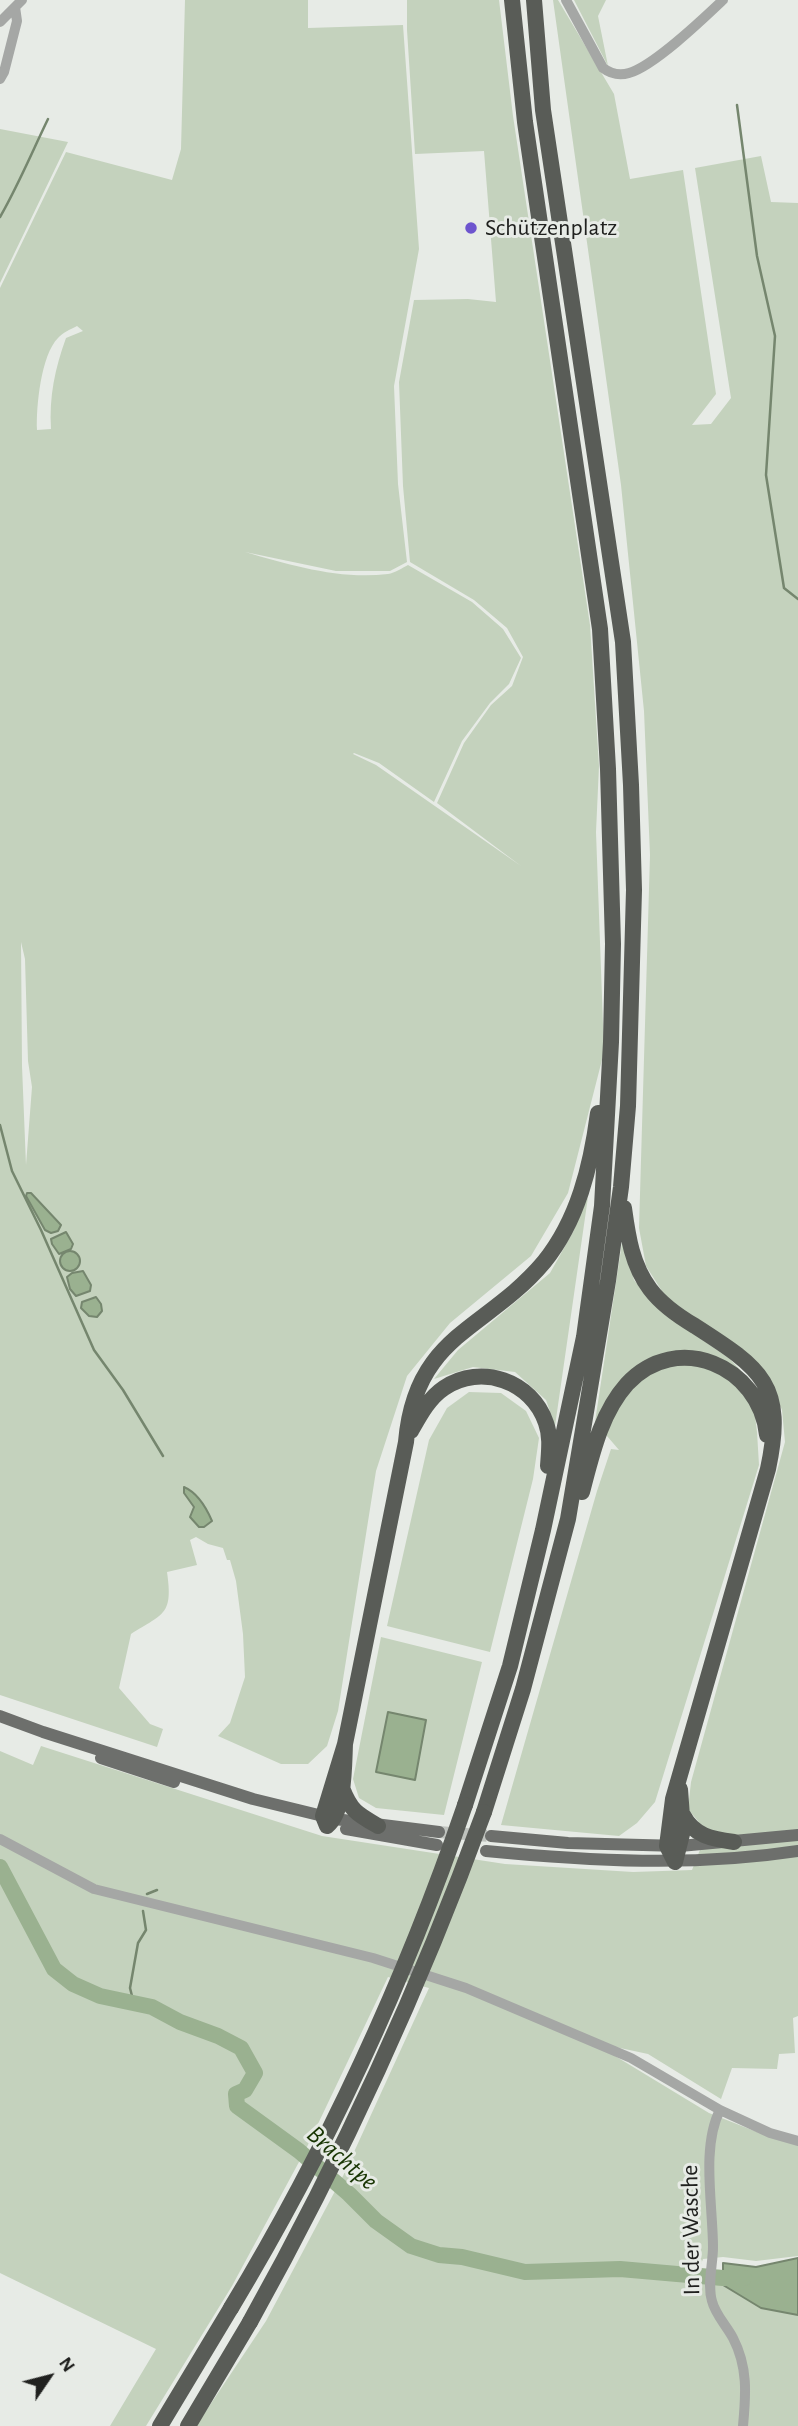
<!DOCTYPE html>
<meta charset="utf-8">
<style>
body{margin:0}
#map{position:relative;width:798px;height:2426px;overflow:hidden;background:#e7ebe6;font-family:"Alegreya Sans",sans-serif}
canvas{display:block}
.north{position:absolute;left:14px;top:2342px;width:70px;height:70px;-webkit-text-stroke:5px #e7ebe6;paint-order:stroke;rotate:55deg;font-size:19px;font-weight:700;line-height:28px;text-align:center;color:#20211f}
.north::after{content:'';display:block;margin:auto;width:24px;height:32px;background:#20211f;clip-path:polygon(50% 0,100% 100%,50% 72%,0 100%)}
</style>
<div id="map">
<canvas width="798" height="2426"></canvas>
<div class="north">N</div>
</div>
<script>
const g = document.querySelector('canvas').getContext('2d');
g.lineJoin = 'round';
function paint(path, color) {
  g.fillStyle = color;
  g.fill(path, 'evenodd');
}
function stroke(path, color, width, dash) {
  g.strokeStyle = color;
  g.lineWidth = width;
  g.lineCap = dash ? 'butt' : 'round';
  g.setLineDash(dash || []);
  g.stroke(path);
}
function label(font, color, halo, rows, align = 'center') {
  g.font = font + ' "Alegreya Sans",sans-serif';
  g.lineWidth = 6;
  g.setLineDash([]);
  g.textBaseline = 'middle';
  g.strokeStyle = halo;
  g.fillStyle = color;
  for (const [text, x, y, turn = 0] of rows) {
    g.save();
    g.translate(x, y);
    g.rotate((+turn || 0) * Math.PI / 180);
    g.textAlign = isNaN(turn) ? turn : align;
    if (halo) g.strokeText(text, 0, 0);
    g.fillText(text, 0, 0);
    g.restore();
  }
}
const green = new Path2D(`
 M185 0H308V28L403 25 419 249 394 386 398 484 407 562 390 571H336L245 552C290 565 340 580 388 574 395 573 402 568 408 565L472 602 503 629 521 658 509 684 490 703 462 741 434 802 379 763 354 753 353 754 376 765 521 866 437 803 464 743 491 705 512 686 523 657 507 628 474 600 410 562 403 486 399 382 414 300 468 299 496 302 484 151 415 154 407 30V0H499L513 116 590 625 599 766 596 832 604 1052 568 1193 531 1256 450 1323 407 1376 376 1471 338 1711 327 1746 308 1764H281L218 1736 230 1723 245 1677 243 1634 236 1581 230 1560H227L223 1548 208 1544 196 1537 190 1540 197 1565 167 1572C173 1614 165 1613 131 1634L119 1688 150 1724 163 1729 157 1747 0 1695V288L66 152 172 180 181 149ZM77 326 83 331 66 338C55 368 49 397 51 429L37 430C36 407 41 355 58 338 62 333 71 329 77 326ZM21 942 25 959 28 1061 32 1087 26 1165 22 1066Z
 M553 0H558L614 94 630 179 683 170 716 394 692 425 711 424 731 398 695 168 761 156 771 202 798 203V2016L793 2018 795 2053 779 2054 777 2069 732 2068 721 2099 648 2054 592 2042 709 2113 757 2132 798 2141V2256L756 2261 723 2257 703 2259 699 2270 761 2308 798 2315V2426H196L266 2321 343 2176 429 1988 388 1977 306 2149 232 2286 146 2426H110L156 2349 0 2273V1751L33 1765 41 1746 322 1836 505 1864 633 1872 692 1870 707 1832 688 1809 691 1782 785 1442 782 1410 771 1385 667 1299 646 1266 639 1228 650 855 644 711 621 485Z
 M574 0H606L598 16 608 66Z
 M0 129 68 142 0 283Z
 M588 1197 555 1426 546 1400 515 1372 473 1367 434 1379 458 1350 550 1273 573 1232Z
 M623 1236 634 1280 661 1311 730 1359 751 1382 757 1432 759 1465 655 1802 637 1823 619 1836 501 1825 597 1491 611 1449 619 1450 595 1422Z
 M469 1392 501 1393 526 1411 539 1438 533 1479 490 1652 387 1626 429 1440 447 1408Z
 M381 1637 482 1662 444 1815 376 1808 359 1798 353 1779Z`);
const water = new Path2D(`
 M27 1193H31L61 1225 58 1231 51 1233 45 1230 26 1196Z
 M66 1232 73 1244 71 1249 59 1254 52 1244 51 1239Z
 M60 1261a10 10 0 1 1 20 0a10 10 0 1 1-20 0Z
 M83 1271 91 1285 90 1291 76 1296 70 1289 67 1277 72 1273Z
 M96 1297 101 1304 102 1311 97 1317 89 1316 81 1308 82 1302Z
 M184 1487C198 1493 206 1507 212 1521L204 1527H199L190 1517 194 1507 184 1493Z
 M388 1712 426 1720 415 1780 376 1772Z
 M798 2258V2315L761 2308 723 2285V2263L756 2267Z`);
const stream = new Path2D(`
 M737 105 757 256 775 336 766 475 784 588 798 599
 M0 217C18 186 32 152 48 119
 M0 1125 12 1171 41 1230 94 1350 123 1390 163 1456
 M147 1894 157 1890
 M134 2004 130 1988 138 1943 146 1930 143 1911`);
const river = new Path2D(`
 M0 1867 54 1969 73 1984 100 1996 152 2007 180 2022 218 2036 241 2048 255 2073 245 2090 236 2094 237 2106 299 2151 349 2194 376 2221 411 2246 439 2255 462 2257 525 2272 620 2269 723 2278H744`);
const majorTunnel = new Path2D(`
 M439 1832 491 1836`);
const minor = new Path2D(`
 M566 0 603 68C611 74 619 76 629 73 654 66 703 19 723 0
 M0 22 22 0
 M0 79 4 72 17 21 15 7
 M0 1839 94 1889 373 1958 466 1988 631 2058 720 2110 770 2133 798 2141
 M720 2110C701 2147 713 2206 713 2247 713 2264 707 2285 712 2301 715 2314 726 2325 733 2338 748 2367 746 2394 743 2426`);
const major = new Path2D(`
 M0 1716 43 1732 253 1799 335 1819 439 1832
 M101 1758 174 1782
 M346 1829 437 1845
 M491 1836 568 1843 680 1846 798 1835
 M486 1851C590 1861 694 1867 798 1851`);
const highway = new Path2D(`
 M624 1208C628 1237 632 1265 650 1289 662 1305 678 1316 695 1326 762 1369 786 1385 768 1469L673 1799 667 1846 675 1862
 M411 1431C420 1415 429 1398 444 1388 481 1363 532 1381 546 1423 551 1437 549 1451 548 1466
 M582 1492C592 1454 601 1413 627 1384 677 1330 760 1366 767 1435
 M345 1744 323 1816 327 1826C345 1811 344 1766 345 1744L406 1442C415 1334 486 1331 544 1262 578 1220 591 1166 598 1113
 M342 1788C351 1811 357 1814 378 1826
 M465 1805 510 1666 543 1530 584 1337 602 1206 611 1042 613 944 608 769 600 629 525 122 512 0
 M484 1812 523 1689 568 1519 608 1281 621 1187 628 1106 634 890 631 785 623 642 543 110 534 0
 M683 1815C694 1836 712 1839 734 1842
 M675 1862 683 1830 680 1789
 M160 2426 231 2308
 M188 2426 250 2322`);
const highwayBridge = new Path2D(`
 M231 2308C328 2147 404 1983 465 1805
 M250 2322C342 2157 419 1990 484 1812`);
const markers = [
 [471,228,7,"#6d54ce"]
];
const poiNames = [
 ["Schützenplatz",485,228]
];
const streetNames = [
 ["In der Wasche",691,2230,-91]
];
const waterNames = [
 ["Brachtpe",342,2158,41]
];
paint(green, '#c4d2bd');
paint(water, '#9ab190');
stroke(water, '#75866e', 2);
stroke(stream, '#75866e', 2.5);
stroke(river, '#9ab190', 16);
stroke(majorTunnel, '#bfc3be', 12, [12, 6]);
stroke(minor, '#a5a7a5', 10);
stroke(major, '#6d6f6c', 12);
stroke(highway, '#595c57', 16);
stroke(highwayBridge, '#595c57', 16);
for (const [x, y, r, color] of markers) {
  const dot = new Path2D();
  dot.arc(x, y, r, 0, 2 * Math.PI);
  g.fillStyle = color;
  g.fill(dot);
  stroke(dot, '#e7ebe6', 2.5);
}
label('24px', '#20211f', '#e7ebe6', poiNames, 'left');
label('24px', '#20211f', '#e7ebe6', streetNames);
label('italic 26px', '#183503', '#e7ebe6', waterNames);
</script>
